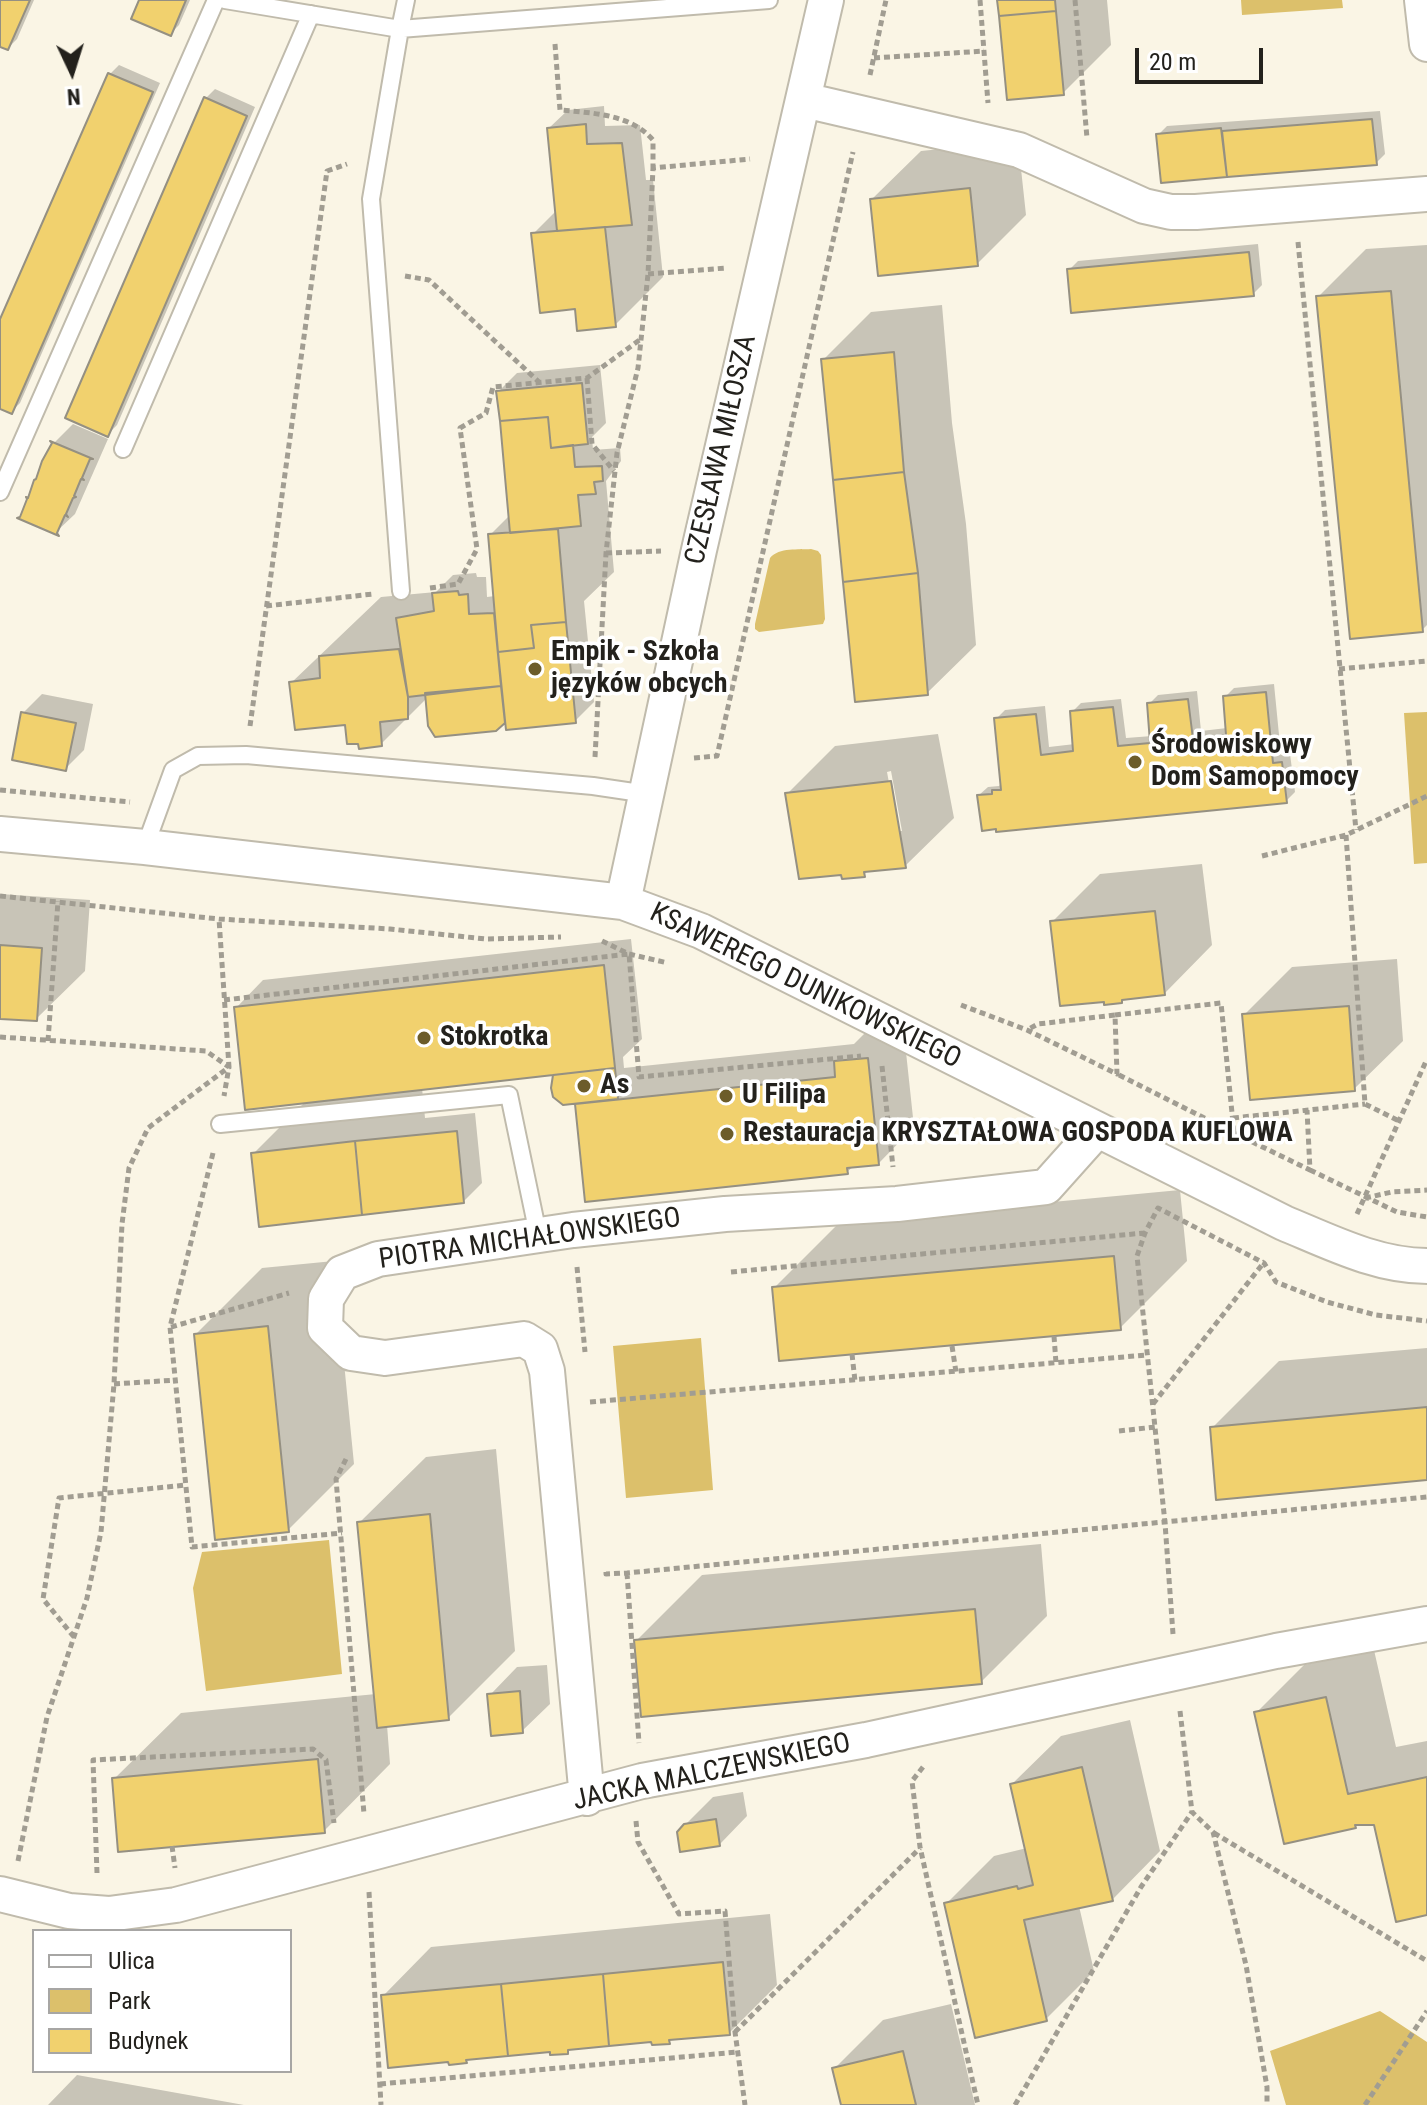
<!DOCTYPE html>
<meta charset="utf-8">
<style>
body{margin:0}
#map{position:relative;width:1427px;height:2105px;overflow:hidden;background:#faf5e5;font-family:"Roboto Condensed",sans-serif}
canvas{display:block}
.legend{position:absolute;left:32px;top:1929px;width:260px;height:144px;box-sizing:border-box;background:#fff;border:2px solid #a7a6a4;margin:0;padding:10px 14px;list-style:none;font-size:24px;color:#23211c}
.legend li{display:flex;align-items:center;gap:16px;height:40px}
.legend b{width:40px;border:2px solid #a7a6a4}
.north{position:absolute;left:32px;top:32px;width:80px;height:80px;-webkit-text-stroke:6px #fff;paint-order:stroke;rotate:176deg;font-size:22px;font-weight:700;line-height:32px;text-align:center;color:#23211c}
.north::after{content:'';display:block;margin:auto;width:28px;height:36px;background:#23211c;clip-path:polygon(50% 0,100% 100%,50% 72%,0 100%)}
.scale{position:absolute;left:1135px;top:48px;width:128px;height:36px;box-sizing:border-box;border:4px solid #23211c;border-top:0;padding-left:10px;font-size:24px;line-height:28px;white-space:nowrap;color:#23211c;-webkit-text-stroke:6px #fff;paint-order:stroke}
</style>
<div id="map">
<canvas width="1427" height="2105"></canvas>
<ul class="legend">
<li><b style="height:10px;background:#fff"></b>Ulica</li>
<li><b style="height:22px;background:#dcc06b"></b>Park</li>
<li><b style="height:22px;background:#f1d16e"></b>Budynek</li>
</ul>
<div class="north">N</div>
<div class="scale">20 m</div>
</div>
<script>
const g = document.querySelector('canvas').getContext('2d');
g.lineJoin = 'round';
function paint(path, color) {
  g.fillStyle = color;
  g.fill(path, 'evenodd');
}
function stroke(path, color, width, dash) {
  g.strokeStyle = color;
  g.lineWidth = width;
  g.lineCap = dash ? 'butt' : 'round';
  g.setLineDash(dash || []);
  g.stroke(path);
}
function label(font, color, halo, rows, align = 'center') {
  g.font = font + ' "Roboto Condensed",sans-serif';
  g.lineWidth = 7;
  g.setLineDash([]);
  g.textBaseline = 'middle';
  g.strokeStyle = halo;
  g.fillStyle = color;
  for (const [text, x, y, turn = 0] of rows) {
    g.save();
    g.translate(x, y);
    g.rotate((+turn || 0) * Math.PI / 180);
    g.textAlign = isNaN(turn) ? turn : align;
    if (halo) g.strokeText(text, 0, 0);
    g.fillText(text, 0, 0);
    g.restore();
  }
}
const green = new Path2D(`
 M1241 0H1342L1343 8 1242 15Z
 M811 549 818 551 821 555 825 619 823 624 759 632 755 629V624L770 558C779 547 799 550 811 549Z
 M1427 712V863L1414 864 1404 713Z
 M701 1338 713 1490 626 1498 613 1346Z
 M329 1540 342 1674 206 1691 193 1588 202 1552Z
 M1380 2011 1427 2042V2105H1286L1270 2051Z`);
const shadow = new Path2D(`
 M0 0H34L17 39 8 48 0 44Z
 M141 0H190L179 25 170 34Z
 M1000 0H1107L1111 45 1063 93Z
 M119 65 160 83 20 403 11 412 0 406V324L110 74Z
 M215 89 255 107 117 425 108 434 67 417 206 98Z
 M604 106 605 126 640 125 646 180H653L663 277 615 325 577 307 533 234 557 210 549 128 568 110Z
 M1380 111 1385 154 1376 163 1163 181 1158 135 1167 126Z
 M1018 141 1026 215 977 264 872 199 921 151Z
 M1258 244 1262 285 1253 294 1069 270 1078 261Z
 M1427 245V625L1422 630 1318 297 1366 249Z
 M942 305 952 423 966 524 976 645 927 693 823 360 871 312Z
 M600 365 606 423 592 437 593 450 620 448 621 461 606 481 614 572 584 601 594 702 575 721 507 719 495 729 427 698 381 744 291 683 381 597 436 592 453 575 476 573 477 577H486L487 597 495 596 490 535 510 515 498 392 517 373Z
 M73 424 108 439 75 514 56 532 22 518 54 443Z
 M1274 684 1281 755 1290 754 1295 792 1286 801 979 795 988 787 999 786 1002 783 996 719 1005 710 1045 706 1049 747 1075 744 1072 712 1081 703 1121 699 1126 738 1152 736 1149 704 1158 695 1197 691 1201 731 1227 728 1225 697 1234 688Z
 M42 694 93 704 84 750 65 769 23 713Z
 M938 734 954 818 905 866 869 869 864 875 787 794 835 746ZM891 771 902 831H898L887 772Z
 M1202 864 1212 945 1164 994 1125 998 1121 1002 1052 922 1100 874Z
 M0 894 90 900 85 971 36 1019 0 1017Z
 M631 939 642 1039 623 1057 624 1068 854 1044 871 1027 903 1024 914 1127 879 1163 855 1165 847 1172 587 1200 577 1102 559 1073 422 1088 425 1118 475 1113 482 1183 464 1201 253 1154 306 1101 236 1008 263 980Z
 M1397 959 1403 1041 1354 1089 1244 1015 1292 967Z
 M1180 1190 1187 1261 1120 1328 774 1288 840 1222Z
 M334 1261 354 1464 288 1530 196 1334 262 1268Z
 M1427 1348V1478L1212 1428 1279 1361Z
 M496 1449 515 1651 448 1718 387 1725 390 1764 324 1831 114 1779 181 1713 376 1694 359 1523 426 1457Z
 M1041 1544 1047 1616 981 1682 636 1641 702 1575Z
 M1374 1650 1396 1747 1427 1741V1913L1375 1823H1358L1355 1826 1256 1713 1304 1665Z
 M547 1665 550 1704 522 1731 490 1695 517 1667Z
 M1130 1720 1160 1851 1112 1900 1079 1906 1094 1971 1046 2019 946 1904 994 1856 1027 1848 1012 1784 1061 1736Z
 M743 1792 747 1816 720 1844 685 1825 713 1797Z
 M770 1914 777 1985 729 2033 673 2038 669 2042 653 2040 571 2048 567 2052 551 2050 469 2058 466 2061 383 1996 431 1947Z
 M951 2004 975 2105H843L835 2068 883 2020Z
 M77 2075 244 2105H48Z`);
const building = new Path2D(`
 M0 0H30L8 50 0 47Z
 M139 0H186L171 36 131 19Z
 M997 0H1055L1056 11 999 16Z
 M1056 11 1064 95 1007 100 999 16Z
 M108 73 153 92 12 414 0 409V319Z
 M204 97 247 116 108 437 65 418Z
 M1372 119 1377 165 1227 177 1222 131Z
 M586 124 587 144 622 143 632 225 557 231 547 128Z
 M1221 128 1227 177 1161 183 1156 134Z
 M970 188 978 266 878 276 870 199Z
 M605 227 616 327 577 331 575 309 540 313 531 233Z
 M1249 252 1254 296 1071 313 1067 269Z
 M1391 291 1423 632 1350 639 1316 296Z
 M894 352 904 472 833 480 821 359Z
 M582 383 588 444 551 448 548 417 500 421 496 391Z
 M548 417 551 448 573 445 575 467 602 466 603 481 594 482 596 494 578 495 581 526 510 533 500 421Z
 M50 441 93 459H90L82 478 84 480 81 479 74 496 76 497 73 498 66 514 68 517 65 515 57 533 59 536 17 518 20 517 27 499 26 497 28 498 34 480 36 479 42 461 52 443Z
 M904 472 918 573 843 582 833 480Z
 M558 529 566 622 531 625 534 648 498 652 488 534Z
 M918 573 928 695 855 702 843 582Z
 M458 591 459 595 468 594 469 614 494 613 501 686 408 697 396 618 434 611 432 593Z
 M566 622 576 723 506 730 498 652 534 648 531 625Z
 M399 649 408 697V719L380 722 382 746 359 749 358 744H347L345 725 295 730 289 682 320 678 319 656Z
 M501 686 505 723 496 731 435 737 428 726 425 693Z
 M1266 692 1273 763 1282 762 1287 803 996 832V829L982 831 977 795 992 794V790H1001L994 718 1036 714 1041 755 1073 751 1070 711 1113 707 1118 746 1150 743 1147 703 1188 699 1193 739 1226 735 1223 696Z
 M21 712 76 723 66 771 12 760Z
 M891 781 906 868 864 872 865 877 842 879 841 875 799 879 785 793Z
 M1155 911 1165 995 1122 1000V1003L1104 1005V1002L1060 1006 1050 921Z
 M0 945 42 948 37 1021 0 1019Z
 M604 965 615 1068 245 1110 234 1007Z
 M1349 1006 1355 1091 1250 1100 1242 1014Z
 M868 1058 879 1165 847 1168 848 1174 585 1202 575 1104 835 1077 834 1061Z
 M615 1068 618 1099 563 1105 553 1097 551 1088 553 1075Z
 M457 1131 464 1203 362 1215 355 1141Z
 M355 1141 362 1215 259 1227 251 1153Z
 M1114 1256 1121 1330 779 1361 772 1287Z
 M268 1326 289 1532 215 1540 194 1334Z
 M1427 1407V1480L1216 1500 1210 1427Z
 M430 1514 449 1720 377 1728 357 1522Z
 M975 1609 982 1684 641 1717 634 1640Z
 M520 1691 523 1733 491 1736 487 1694Z
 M1326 1697 1348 1794 1427 1777V1915L1396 1922 1374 1825H1355L1356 1828 1284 1844 1254 1712Z
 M318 1759 325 1833 118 1852 112 1778Z
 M1082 1767 1113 1901 1024 1920 1047 2021 975 2038 944 1903 1017 1886 1018 1889 1033 1885 1010 1784Z
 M716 1819 720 1846 680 1852 677 1832 684 1824Z
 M723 1962 730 2035 669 2040 670 2044 652 2045 651 2042 609 2046 603 1974Z
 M603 1974 609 2046 568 2050V2054L550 2055V2052L508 2056 501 1984Z
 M501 1984 508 2056 466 2060 467 2063 449 2065 448 2062 388 2068 381 1995Z
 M903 2051 916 2105H841L832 2068Z`);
const path = new Path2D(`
 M980 0 988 103
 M1075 0 1087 138
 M555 44 560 110C592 113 631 114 653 140V168
 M874 58 984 51
 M870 75 886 0
 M1298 242 1356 830
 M648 274 726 268
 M405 276 429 280 539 382
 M587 378 592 444 614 471
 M606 553 661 551
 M430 588 458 584 477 549 460 428 486 413 493 387 587 378 641 339
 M266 606 373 594
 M1339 669 1427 661
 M250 726 327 171 347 164
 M595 757 606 553 617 453 638 368 648 274 653 168 750 159
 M694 758 717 756 853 152
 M0 790 130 802
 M1346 835 1365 1104 1399 1121
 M1262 856 1346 835 1427 796
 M0 896 219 919 390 929 486 939 561 937
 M602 941 629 954 668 963
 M224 1000 629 954 639 1077 861 1056
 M961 1005 1027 1030 1117 1074 1115 1015 1038 1024 1027 1030
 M1115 1015 1221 1003 1234 1133 1117 1074
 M0 1037 206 1051 229 1067 224 1096
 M48 1041 58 901
 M882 1066 893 1167
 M1233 1118 1365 1104
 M1234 1133 1310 1170 1307 1110
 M213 1153 170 1327 192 1547 342 1533
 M1310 1170 1397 1212 1427 1217
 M1365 1198 1392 1192 1427 1190
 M1357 1214 1427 1059
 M577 1267 585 1352
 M731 1272 1144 1233
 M171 1327 289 1293
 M1054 1336 1056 1363
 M952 1346 956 1372
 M852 1354 855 1381
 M114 1384 176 1380
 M590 1402 1147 1355
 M1153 1404 1265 1261
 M1119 1431 1155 1427
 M346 1459 336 1479 364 1814
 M606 1572V1574L627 1573 1427 1497
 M627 1573 639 1743
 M1173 1634 1165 1523 1137 1256 1145 1233 1158 1208 1264 1263 1276 1282 1327 1302 1376 1315 1427 1321
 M74 1637 43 1599 59 1498 186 1485
 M1180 1711 1192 1812 1213 1832 1246 1965 1267 2087V2105
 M923 1767 912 1781 920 1847 978 2105
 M636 1821 638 1842 679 1914 725 1911 735 2032 745 2105
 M1214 1833 1427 1961
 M172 1846 175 1868
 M18 1861 47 1717 87 1598 101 1532 114 1384 122 1224 129 1168 148 1128 229 1067 219 919
 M97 1873 93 1760 313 1749 326 1760 334 1823
 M369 1892 381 2105
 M735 2032 920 1848
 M380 2084 738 2052
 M1015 2105 1141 1887 1192 1812
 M1365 2105 1427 2011`);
const lane = new Path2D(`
 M225 0 400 29 371 199 401 591
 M406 0 400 29 769 0
 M123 449 311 14
 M0 492 216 0
 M145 847 173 770 198 756 246 755 593 786 647 794
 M220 1124 509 1095 538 1234`);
const street = new Path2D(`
 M1422 0 1427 44
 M804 100 1019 150 1144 206 1171 212H1196L1427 194
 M0 834 145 847 623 902 701 931 1284 1223C1330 1242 1377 1266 1427 1266
 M623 902 699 550 826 0
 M587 1798 547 1371 540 1349 524 1339 385 1358 351 1353 325 1328 326 1299 342 1273 378 1259 573 1230 725 1214 897 1204 1046 1187 1097 1130
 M0 1894 69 1911 109 1914 176 1905 642 1781 866 1740 1276 1651 1427 1624`);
const markers = [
 [535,669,8,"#6c5c2a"],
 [1135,762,8,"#6c5c2a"],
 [424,1038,8,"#6c5c2a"],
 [584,1086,8,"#6c5c2a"],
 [726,1096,8,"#6c5c2a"],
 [727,1134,8,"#6c5c2a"]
];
const streetNames = [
 ["CZESŁAWA MIŁOSZA",722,450,-77],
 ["KSAWEREGO DUNIKOWSKIEGO",805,987,26],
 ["PIOTRA MICHAŁOWSKIEGO",530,1240,-8],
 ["JACKA MALCZEWSKIEGO",712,1773,-12]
];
const poiNames = [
 ["Empik - Szkoła",551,653],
 ["języków obcych",551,685],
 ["Środowiskowy",1151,746],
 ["Dom Samopomocy",1151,778],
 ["Stokrotka",440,1038],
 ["As",600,1086],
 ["U Filipa",742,1096],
 ["Restauracja KRYSZTAŁOWA GOSPODA KUFLOWA",743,1134]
];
paint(green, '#dcc06b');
paint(shadow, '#0003');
paint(building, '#f1d16e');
stroke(building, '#959082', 2);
stroke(lane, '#c0bbac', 20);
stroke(street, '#c0bbac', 38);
stroke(path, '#a19d92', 5, [6, 4]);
stroke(lane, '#fff', 16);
stroke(street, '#fff', 34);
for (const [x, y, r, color] of markers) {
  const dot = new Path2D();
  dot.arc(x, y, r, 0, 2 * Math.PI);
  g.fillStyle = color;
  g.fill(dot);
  stroke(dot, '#fff', 3);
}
label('28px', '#23211c', '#fff', streetNames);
label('bold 28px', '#23211c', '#fff', poiNames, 'left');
</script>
